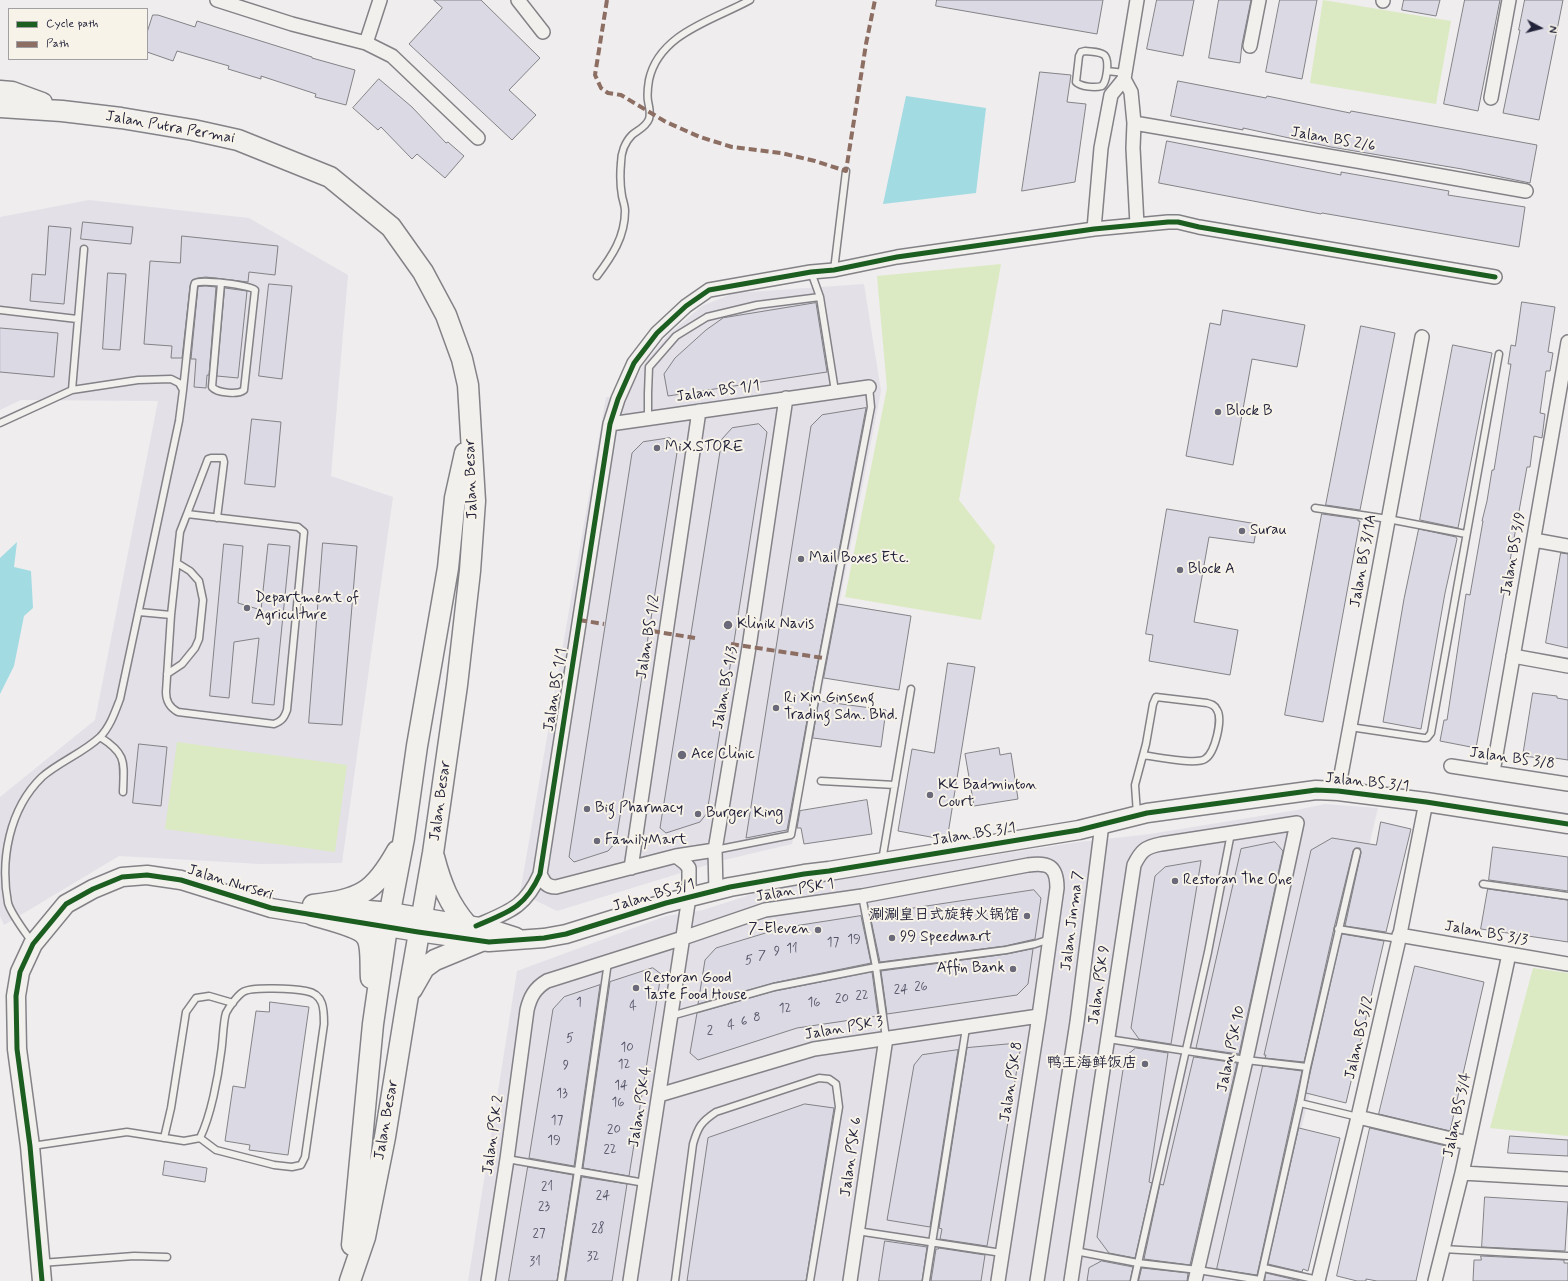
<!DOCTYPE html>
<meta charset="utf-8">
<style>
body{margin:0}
#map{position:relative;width:1568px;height:1281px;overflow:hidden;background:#efeded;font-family:Mynerve,sans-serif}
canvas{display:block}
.legend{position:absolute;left:8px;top:8px;width:140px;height:52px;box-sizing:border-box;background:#f7f3e8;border:1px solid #a29fa3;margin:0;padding:5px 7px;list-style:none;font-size:12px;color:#22223b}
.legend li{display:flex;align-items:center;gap:8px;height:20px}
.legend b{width:20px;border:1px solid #a29fa3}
.north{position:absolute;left:1520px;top:8px;width:40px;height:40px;-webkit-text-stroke:3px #f7f3e8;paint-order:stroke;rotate:97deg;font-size:11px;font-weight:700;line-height:16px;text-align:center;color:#22223b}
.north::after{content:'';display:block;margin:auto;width:14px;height:18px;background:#22223b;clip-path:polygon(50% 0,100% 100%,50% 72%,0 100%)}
</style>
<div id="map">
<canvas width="1568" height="1281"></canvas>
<ul class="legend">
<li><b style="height:5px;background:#1b5e20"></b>Cycle path</li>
<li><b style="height:5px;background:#8d6e63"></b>Path</li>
</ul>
<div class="north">N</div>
</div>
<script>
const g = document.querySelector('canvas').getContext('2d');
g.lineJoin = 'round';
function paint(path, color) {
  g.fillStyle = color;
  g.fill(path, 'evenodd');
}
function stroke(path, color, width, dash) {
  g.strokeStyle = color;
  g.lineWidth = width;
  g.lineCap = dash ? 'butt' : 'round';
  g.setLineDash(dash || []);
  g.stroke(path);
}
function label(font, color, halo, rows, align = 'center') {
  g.font = font + ' Mynerve,"LXGW WenKai TC",sans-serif';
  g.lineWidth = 4;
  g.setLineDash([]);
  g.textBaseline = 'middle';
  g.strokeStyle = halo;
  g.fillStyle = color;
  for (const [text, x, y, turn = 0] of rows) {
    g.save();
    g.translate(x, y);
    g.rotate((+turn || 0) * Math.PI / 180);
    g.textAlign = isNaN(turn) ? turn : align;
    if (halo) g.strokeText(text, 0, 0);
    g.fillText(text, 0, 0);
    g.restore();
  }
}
const built = new Path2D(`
 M89 200 249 218 348 275 331 476 393 497 342 863 261 864 119 856 4 925 0 916V797L95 720 158 401 21 400 0 410V217Z
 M864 284 881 391 792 844 720 861 557 911 520 893 606 397 624 398 646 361 669 334 702 306 734 293Z
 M1325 804 1378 808 1265 1281H468L517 971 666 916 703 910 765 890 1079 842 1150 834 1297 810Z`);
const green = new Path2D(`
 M1323 0 1451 21 1436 104 1310 83Z
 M1001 264 959 500 995 546 981 620 845 597 887 388 877 276Z
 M177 742 347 765 335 852 165 829Z
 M1533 968 1568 973V1136L1490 1128Z`);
const water = new Path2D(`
 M906 96 986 108 976 193 883 204Z
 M17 542 14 567 31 571 33 608 24 616 14 666 0 694V558Z`);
const building = new Path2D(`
 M434 0H481L540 58 509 90 536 115 512 140 409 44 442 8Z
 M937 0H1103L1097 34 936 6Z
 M1157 0H1194L1183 56 1147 49Z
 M1219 0H1251L1242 44 1240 63 1209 58Z
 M1280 0H1317L1302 79 1266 72Z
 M1404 0H1440L1436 16 1402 10Z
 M1465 0H1500L1478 111 1444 104Z
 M1525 0H1563L1539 120 1503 113 1520 30H1519Z
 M153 15H158L195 27 197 21 312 57V58L355 70 346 105 315 97 316 94 261 76V79L228 69 229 66 177 51 173 61 147 52V33Z
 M1040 72 1071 75 1067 102 1086 104 1075 182 1022 191Z
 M379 79 412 107 446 143 448 142 464 156 445 178 417 154 412 159 381 127 378 130 353 108Z
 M1178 81 1266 98 1267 96 1350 113 1351 111 1537 145 1530 183 1462 169 1331 147 1243 128V130L1171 116Z
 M1167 141 1341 175V172L1449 191 1448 195 1525 207 1519 247 1322 213 1321 214 1159 183Z
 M83 222 133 227 131 244 81 239Z
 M49 226 71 228 64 304 30 301 32 274 45 275Z
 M182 236 278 246 275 275 249 272 248 282 206 277 198 278 192 280 190 286 182 358H171L172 346 144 344 150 261 180 263Z
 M108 273 126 274 120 350 103 349Z
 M269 284 292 286 282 379 259 376Z
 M206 286 216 287 209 375H207L206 388 194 387 196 359H191L198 287Z
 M225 288 247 291 238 378 217 376Z
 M1522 302 1555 307 1548 352 1553 353 1550 371H1546L1540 413 1545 414 1542 438 1534 436 1530 467H1527L1476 748 1440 741 1444 720H1447L1466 594 1470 595 1483 521H1482L1487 501 1492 470H1494L1511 364H1508L1511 345 1515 346Z
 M816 303 827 372 668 396 664 374 675 358 706 330 723 318Z
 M1223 310 1305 325 1297 367 1252 359 1233 465 1186 456 1210 323 1220 325Z
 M1361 326 1395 333 1360 510 1326 505Z
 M0 328 58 333 54 377 0 372Z
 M1453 345 1492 353 1458 528 1420 520Z
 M866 408 814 682 787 830 746 838 811 426 822 415Z
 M252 419 281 422 275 487 245 484Z
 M759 424 767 432 707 813 700 822 666 833 660 828 722 439 732 428Z
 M670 438 678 446 616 842 608 851 574 862 569 857 632 453 643 442Z
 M1167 509 1257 524 1254 543 1209 537 1194 622 1238 630 1230 675 1149 661 1153 635 1146 634Z
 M1322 514 1358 519V521H1360L1323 722 1285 715Z
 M1419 529 1456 537 1457 539 1445 593 1421 729 1383 722 1404 599Z
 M323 543 357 546 342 725 309 723Z
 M224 544 243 546 238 603 261 610 268 544 290 546 274 705 252 703 259 638 234 642 229 698 210 696Z
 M1561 553 1568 554V648L1546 643Z
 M838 604 911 616 899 690 824 678Z
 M948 663 975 667 947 840 898 831 912 749 934 753Z
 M1533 693 1557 696V698L1568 700V760L1548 757V759L1523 756Z
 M819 701 886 710 881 747 813 738Z
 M139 744 167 747 161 806 133 803Z
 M999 748 1000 755 1011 753 1018 799 974 806 965 754Z
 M867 800 872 834 804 844 801 828H797L800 811Z
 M1381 822 1411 829 1386 932 1345 926 1361 853 1360 848H1355L1353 851 1334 928 1304 1062 1265 1058 1266 1055H1264L1311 850 1332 838 1376 845Z
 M1275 842 1283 851 1239 1054 1196 1048 1241 849Z
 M1493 847 1568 857V891L1489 880Z
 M1201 861 1171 1044 1139 1039 1131 1028 1155 876 1165 867Z
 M1488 889 1568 900V942L1481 929Z
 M1034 890 1041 898 1035 939 1005 946 880 962 870 915Z
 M861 916 871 963 773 983 698 1004 705 960 716 948 782 928Z
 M1342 934 1384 941 1346 1103 1306 1093Z
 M1033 949 1028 984 1017 995 887 1014 881 971 1007 954Z
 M1415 966 1484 982 1450 1131 1379 1114Z
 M653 968 661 974 629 1176 583 1168 610 982Z
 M872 972 878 1016 797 1028 698 1060 690 1053 697 1013 775 991Z
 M600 985 574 1166 529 1158 553 1009 564 997Z
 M270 1002 309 1007 288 1155 249 1150 250 1145 225 1141 233 1086 245 1088 256 1011 269 1012Z
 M1010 1044 1020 1051 987 1246 940 1239 942 1229 939 1228 967 1048Z
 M1136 1048 1168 1053 1149 1182 1152 1183 1135 1258 1109 1253 1097 1237 1125 1057Z
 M958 1050 930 1227 887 1220 914 1065 922 1055Z
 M1194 1057 1237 1063 1190 1265 1144 1259 1160 1184 1163 1185Z
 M1263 1066 1302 1071 1257 1275 1217 1269Z
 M805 1104 834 1108 806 1281H687L708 1138Z
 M1299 1128 1340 1138 1308 1271 1303 1269 1302 1272 1268 1264Z
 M1370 1128 1446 1146 1416 1281H1377L1366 1279V1281H1357L1337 1276Z
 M1510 1136 1568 1140V1156L1508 1153Z
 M165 1161 207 1168 205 1182 163 1175Z
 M528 1167 573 1175 557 1281H509Z
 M582 1177 627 1184 612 1281H566Z
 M1485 1197 1568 1202 1565 1251 1482 1247Z
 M885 1241 927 1247 922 1281H879Z
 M939 1248 985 1255 981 1281H931L936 1249H938Z
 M1481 1256 1564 1260V1263H1568V1281H1473L1474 1260H1481Z
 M1102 1261 1133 1267 1130 1281H1087L1089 1268Z
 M1142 1268 1188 1273 1187 1281H1139Z
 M1266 1273 1300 1281H1265Z`);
const lane = new Path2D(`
 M1085 51C1102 53 1109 51 1107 71 1106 77 1106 82 1102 86 1095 88 1081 87 1076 82L1079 56 1081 52Z
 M1107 71 1125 73
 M834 270 846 171
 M811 272 820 297 835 391
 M597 276C612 256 625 237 625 211 625 206 623 201 622 196 620 185 620 174 621 163 621 153 625 142 632 135 638 130 646 127 649 119 651 112 649 107 648 101 647 95 648 86 649 80 659 33 714 20 750 0
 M0 310 77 319
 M72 390 84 249
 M183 390 194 286 195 283C200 279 251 285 255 290L244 390C238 395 217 393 212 387L221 283
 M648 418V393L649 367 676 336 707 317 757 305 820 297
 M0 423 72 390 138 380 171 379 179 383 183 390 179 421 120 699C115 712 110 727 100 737 83 753 59 762 42 777 9 809 0 860 8 903 11 914 25 932 32 942
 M1315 508 1388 519 1466 534
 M187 514 298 527 304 532 287 710C284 718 282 721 274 724L178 712C169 707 166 701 166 692L171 615 180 532Z
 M187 514 208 459 211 458H223L224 462 217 518
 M139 612 171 615
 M167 674 182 664 195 648 199 639 203 600 199 581 190 571 177 563
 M1350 727 1424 738H1427L1431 733 1499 354
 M100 737C127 754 124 762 123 792
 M821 781 895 785
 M1137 814 1135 785 1146 744 1153 704 1156 697 1207 703C1211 704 1215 705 1217 710 1223 719 1215 753 1205 759 1196 765 1156 757 1143 755
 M715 850 791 835 818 683 871 407 869 387
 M882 861 911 689
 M1483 884 1568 896
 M862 896 876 967 886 1038
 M1338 929 1399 939
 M671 1016 774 987 876 967 1006 950 1035 944 1050 939
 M1108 1039 1246 1060 1307 1067
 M1300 1103 1358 1117
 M164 1138 171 1108 186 1012 196 998 209 996 233 1003
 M32 1146 127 1132 184 1141 200 1138C211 1115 218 1078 221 1053 223 1042 223 1022 226 1013 229 1007 237 996 243 992 252 986 295 989 306 991 324 994 324 1009 324 1024L305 1157 301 1165 292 1167 274 1165 216 1150 200 1138
 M507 1159 645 1183
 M857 1231 1002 1253
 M1443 1249 1568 1256
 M1075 1251 1138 1263 1198 1270 1260 1280
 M41 1263 134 1256 167 1257
 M1264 1268 1318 1280
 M561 1281 578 1171 608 962
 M675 1281 693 1144C698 1127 701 1122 716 1112L819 1078 829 1079 836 1084 839 1107 810 1281
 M926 1281 966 1028
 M1134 1281 1208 952 1231 833
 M1260 1281 1300 1103 1307 1067 1357 852`);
const street = new Path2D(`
 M217 0 292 24 366 43 392 56 478 138
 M518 0 543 32
 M1383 1V0
 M366 43 380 0
 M1250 46 1259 0
 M1124 79 1131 92 1134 123 1133 148 1137 225
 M1124 79 1137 0
 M1491 98 1509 0
 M1134 123 1357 161 1526 191
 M1094 229 1101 148 1111 95 1124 79
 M610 424 869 387
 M1534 540 1568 546
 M1513 656 1568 666
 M1451 766 1568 784
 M1493 772 1568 342
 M1338 791 1422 337
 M715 850 716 891
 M631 868 699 411
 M540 874C544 882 546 887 556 887L676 856 715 850 749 647 786 398
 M476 926C508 912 525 908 540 874L610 424 618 399 634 363 657 333 686 306 709 290 811 272 834 270 897 257 1094 229 1168 222H1178L1199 227 1495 277
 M1399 935 1568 964
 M659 1095 814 1049 1039 1016
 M1358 1117 1468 1143
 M1462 1173 1568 1179
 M488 1281 507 1159 527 1010C530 997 535 988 547 981L683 938 765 910 862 896 1028 865C1048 862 1057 866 1057 888L1039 1016 998 1281
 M630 1281 689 897V868L685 863 676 856
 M850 1281 886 1038
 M1037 1281 1077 1022 1102 824
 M1071 1281 1134 865C1141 851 1145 847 1161 844L1297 823 1246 1060 1195 1281
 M1318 1281 1358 1117 1399 939 1426 802
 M1435 1281 1462 1173 1509 954`);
const secondary = new Path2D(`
 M326 906 390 912 491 929 516 937
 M42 1281 30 1146 17 1049 16 996 20 972 33 944 66 904 93 889 122 877 147 875 181 880 271 908 418 932 489 942 544 938 566 934 666 903 730 887 804 874 829 871 1079 830 1147 813 1316 790 1338 791 1426 802 1568 824`);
const primary = new Path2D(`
 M0 91 12 92 42 103
 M0 107 62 111 121 118 193 130 238 140 330 177 391 227 423 272 446 315 462 359 468 385 475 501 470 571 457 685 433 853 407 1001 385 1137 365 1237 350 1281
 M434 857C441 884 449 904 467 925
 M313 905C360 899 373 894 397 851
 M313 915C325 919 362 927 367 938 372 947 370 967 371 978
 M412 989 424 968 435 960 481 941
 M352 1245 373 1024 387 927 404 838 417 746 448 568 455 498 465 453`);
const quiet = new Path2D(`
 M607 0 595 75 601 88 608 93 621 95 666 122 700 137 732 147 781 153 815 161 846 171 866 44 875 0
 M579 620 604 624
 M652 631 695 638
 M731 644 823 658`);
const cycleway = new Path2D(`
 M476 926C508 912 525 908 540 874L610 424 618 399 634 363 657 333 686 306 709 290 811 272 834 270 897 257 1094 229 1168 222H1178L1199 227 1495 277
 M42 1281 30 1146 17 1049 16 996 20 972 33 944 66 904 93 889 122 877 147 875 181 880 271 908 418 932 489 942 544 938 566 934 666 903 730 887 804 874 829 871 1079 830 1147 813 1316 790 1338 791 1426 802 1568 824`);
const markers = [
 [1218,412,4,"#6a6979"],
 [657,448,4,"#6a6979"],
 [1242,531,4,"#6a6979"],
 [801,559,4,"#6a6979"],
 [1180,570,4,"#6a6979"],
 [247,608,4,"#6a6979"],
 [728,625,5,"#6a6979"],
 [776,708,4,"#6a6979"],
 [682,755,5,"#6a6979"],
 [930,795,4,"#6a6979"],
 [587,809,4,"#6a6979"],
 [698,814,4,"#6a6979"],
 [597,841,4,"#6a6979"],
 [1175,881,4,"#6a6979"],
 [1027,916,4,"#6a6979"],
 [818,930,4,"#6a6979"],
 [892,938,4,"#6a6979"],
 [1013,969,4,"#6a6979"],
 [636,988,4,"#6a6979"],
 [1145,1064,4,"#6a6979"]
];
const numberNames = [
 ["19",854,940],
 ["17",833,943],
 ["11",792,949],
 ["9",777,952],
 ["7",762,956],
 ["5",749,961],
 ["26",921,987],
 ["24",901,990],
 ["22",862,996],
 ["20",842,999],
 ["1",579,1003],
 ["16",814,1003],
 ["4",633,1007],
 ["12",785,1009],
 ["8",757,1018],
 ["6",744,1022],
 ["4",731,1026],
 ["2",710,1031],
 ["5",570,1039],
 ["10",627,1048],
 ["12",624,1065],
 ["9",566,1066],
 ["14",621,1086],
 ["13",562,1094],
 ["16",618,1103],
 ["17",557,1121],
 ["20",614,1130],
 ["19",554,1141],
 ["22",610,1150],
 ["21",547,1187],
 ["24",603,1196],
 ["23",544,1207],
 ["28",598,1229],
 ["27",539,1234],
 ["32",593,1257],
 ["31",535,1262]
];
const streetNames = [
 ["Jalan Putra Permai",170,128,10],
 ["Jalan BS 2/6",1333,140,10],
 ["Jalan BS 1/1",718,392,-8],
 ["Jalan Besar",472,479,-92],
 ["Jalan BS 3/9",1514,554,-80],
 ["Jalan BS 3/1A",1364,561,-80],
 ["Jalan BS 1/2",649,637,-81],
 ["Jalan BS 1/3",726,688,-80],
 ["Jalan BS 1/1",556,690,-81],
 ["Jalan BS 3/8",1512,759,8],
 ["Jalan BS 3/1",1367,783,6],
 ["Jalan Besar",441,801,-82],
 ["Jalan BS 3/1",974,835,-9],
 ["Jalan Nurseri",230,883,17],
 ["Jalan PSK 1",795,891,-10],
 ["Jalan BS 3/1",654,896,-16],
 ["Jalan Jinma 7",1073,921,-83],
 ["Jalan BS 3/3",1486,934,10],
 ["Jalan PSK 9",1100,985,-82],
 ["Jalan PSK 3",844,1029,-10],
 ["Jalan BS 3/2",1360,1038,-77],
 ["Jalan PSK 10",1232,1049,-78],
 ["Jalan PSK 8",1012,1082,-81],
 ["Jalan PSK 4",641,1107,-81],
 ["Jalan BS 3/4",1458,1115,-78],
 ["Jalan Besar",387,1120,-80],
 ["Jalan PSK 2",494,1135,-82],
 ["Jalan PSK 6",852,1157,-82]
];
const poiNames = [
 ["Block B",1226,412],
 ["MiX.STORE",665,448],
 ["Surau",1250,531],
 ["Mail Boxes Etc.",809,559],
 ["Block A",1188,570],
 ["Department of",255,599],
 ["Agriculture",255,616],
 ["Klinik Navis",737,625],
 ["Ri Xin Ginseng",784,699],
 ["Trading Sdn. Bhd.",784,716],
 ["Ace Clinic",691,755],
 ["KK Badminton",938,786],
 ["Court",938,803],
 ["Big Pharmacy",595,809],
 ["Burger King",706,814],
 ["FamilyMart",605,841],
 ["Restoran The One",1183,881],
 ["涮涮皇日式旋转火锅馆",1019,916,"right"],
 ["7-Eleven",810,930,"right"],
 ["99 Speedmart",900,938],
 ["Affin Bank",1005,969,"right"],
 ["Restoran Good",644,979],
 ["Taste Food House",644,996],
 ["鸭王海鲜饭店",1137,1064,"right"]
];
paint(built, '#e3e0e8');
paint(green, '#dbeac2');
paint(water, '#a3dbe3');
paint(building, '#dbd9e3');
stroke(building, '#838287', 1);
stroke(lane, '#838287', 9);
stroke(street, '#838287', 16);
stroke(secondary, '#838287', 21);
stroke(primary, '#838287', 23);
stroke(lane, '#f2f0ed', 6);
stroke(street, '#f2f0ed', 13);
stroke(secondary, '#f2f0ed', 18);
stroke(primary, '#f2f0ed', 20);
stroke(quiet, '#8d6e63', 4, [8, 4]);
stroke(cycleway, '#1b5e20', 5);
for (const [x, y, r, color] of markers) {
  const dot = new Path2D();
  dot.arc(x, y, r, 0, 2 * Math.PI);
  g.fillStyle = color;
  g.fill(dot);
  stroke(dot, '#f7f3e8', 1.5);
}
label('13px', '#535368', null, numberNames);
label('15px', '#22223b', '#f7f3e8', streetNames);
label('15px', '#22223b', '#f7f3e8', poiNames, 'left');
</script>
